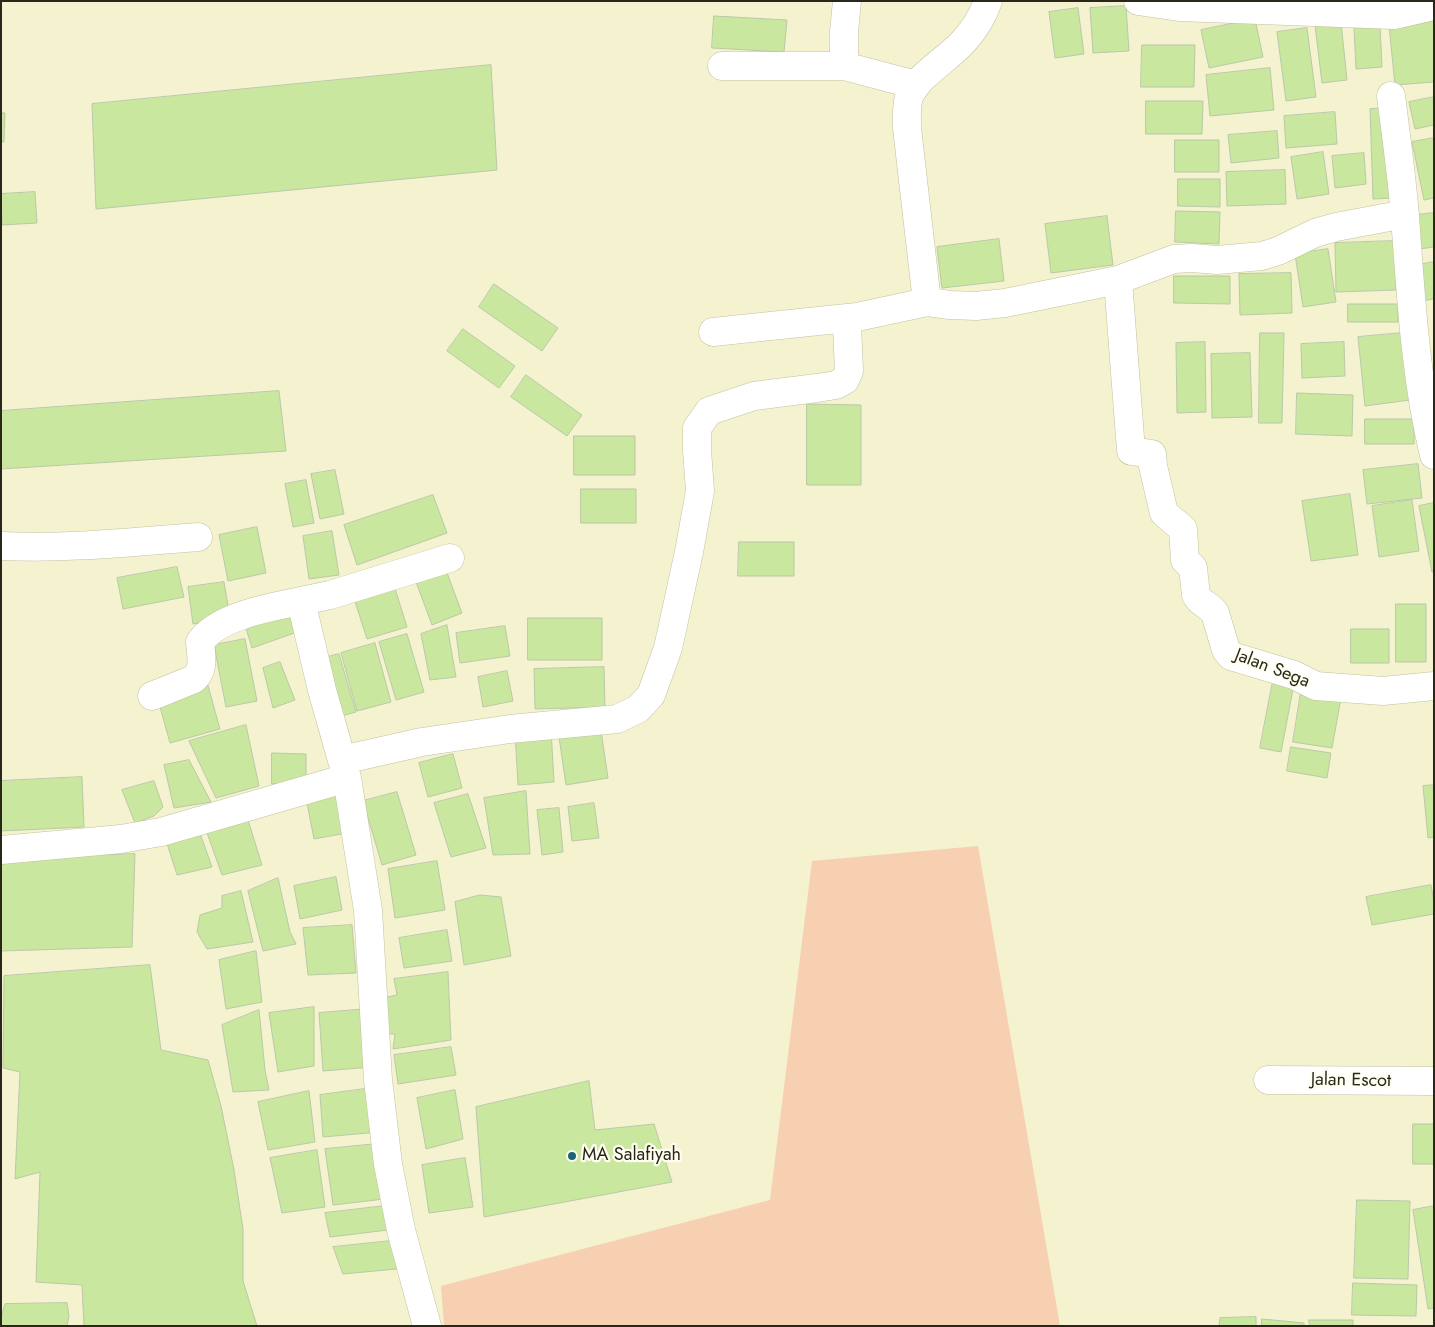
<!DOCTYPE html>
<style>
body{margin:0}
#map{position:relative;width:1435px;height:1327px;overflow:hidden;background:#f4f2cf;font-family:Jost,sans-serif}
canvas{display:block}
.frame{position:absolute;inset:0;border:2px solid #28271a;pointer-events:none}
</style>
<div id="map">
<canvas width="1435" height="1327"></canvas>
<div class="frame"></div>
</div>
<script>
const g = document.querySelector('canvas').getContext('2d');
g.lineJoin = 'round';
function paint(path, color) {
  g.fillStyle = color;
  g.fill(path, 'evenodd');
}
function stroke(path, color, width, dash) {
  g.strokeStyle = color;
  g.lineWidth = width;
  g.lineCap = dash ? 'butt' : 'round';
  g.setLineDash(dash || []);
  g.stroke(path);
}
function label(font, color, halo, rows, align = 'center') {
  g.font = font + ' Jost,sans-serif';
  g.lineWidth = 4.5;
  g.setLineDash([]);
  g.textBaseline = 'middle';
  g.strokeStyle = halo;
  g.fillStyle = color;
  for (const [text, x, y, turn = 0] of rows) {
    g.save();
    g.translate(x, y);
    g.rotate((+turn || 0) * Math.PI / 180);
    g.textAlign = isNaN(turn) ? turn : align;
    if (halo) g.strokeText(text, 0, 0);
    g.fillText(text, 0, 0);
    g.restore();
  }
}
const green = new Path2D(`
 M978 846 1060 1326H444L441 1286 770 1200 812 861Z`);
const building = new Path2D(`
 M1126 6 1129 51 1093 53 1090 8Z
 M1078 8 1084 54 1055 58 1049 12Z
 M714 16 787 20 784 52 712 48Z
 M1255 19 1263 57 1209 68 1201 30Z
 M1434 21V82L1395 85 1389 25Z
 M1341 22 1347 80 1322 83 1315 25Z
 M1380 26 1382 67 1356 69 1354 28Z
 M1307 28 1316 97 1286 101 1277 32Z
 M1142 45H1195L1194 87H1141Z
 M491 65 497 170 96 209 92 104Z
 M1270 68 1274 110 1210 116 1206 75Z
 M1434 97V125L1415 129 1409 102Z
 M1146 101H1203L1202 134H1146Z
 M1390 108 1393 198 1373 199 1370 109Z
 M1335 112 1337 144 1286 148 1284 116Z
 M1 113H5L4 142H1Z
 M1277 131 1279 158 1231 163 1228 135Z
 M1434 138V198L1424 200 1412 142Z
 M1175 140H1219V172H1175Z
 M1323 152 1329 194 1297 199 1291 157Z
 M1364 153 1366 184 1335 188 1332 156Z
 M1285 170 1286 204 1227 206 1226 172Z
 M1178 179H1220V207L1178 206Z
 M35 192 37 223 2 225 1 194Z
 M1176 211 1220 212 1219 244 1175 242Z
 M1434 213V247L1419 249 1415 215Z
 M1107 216 1113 265 1051 273 1045 224Z
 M999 239 1004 281 942 288 937 247Z
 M1395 241 1396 290 1336 292 1335 243Z
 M1328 249 1336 302 1303 307 1295 254Z
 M1434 262V299L1422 301 1417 265Z
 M1291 273 1292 313 1240 315 1239 274Z
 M1174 276H1230V304L1174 303Z
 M494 284 558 328 542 351 479 307Z
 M1348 304H1398V322H1348Z
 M463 329 515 366 499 388 447 351Z
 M1260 333H1284L1282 423H1259Z
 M1403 333 1410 400 1365 406 1358 337Z
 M1205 342 1206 412 1177 413 1176 343Z
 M1344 342 1345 376 1302 378 1301 344Z
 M1250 353 1252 417 1212 418 1211 354Z
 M526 375 582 415 567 436 511 397Z
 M279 391 286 451 1 469V411Z
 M1297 393 1353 395 1352 436 1296 434Z
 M807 404 861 405V485H807Z
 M1365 419H1414V444H1365Z
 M574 436H635V475H574Z
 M1418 464 1422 498 1367 504 1363 470Z
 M335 470 344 514 320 519 311 474Z
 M306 480 314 523 293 527 285 484Z
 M581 489H636V523H581Z
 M1350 494 1358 555 1311 561 1302 501Z
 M433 495 447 533 357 565 344 525Z
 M1412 500 1419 551 1379 557 1372 506Z
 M1434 503V572H1432L1419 506Z
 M257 527 266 573 228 581 219 535Z
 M332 531 339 575 309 579 303 536Z
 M739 542H794V576H738Z
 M443 562 462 613 432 625 413 574Z
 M177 567 184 597 123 609 117 578Z
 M392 579 407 627 367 639 352 592Z
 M224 582 230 618 193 624 188 587Z
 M1396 604H1426V662H1396Z
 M296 607 303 630 252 648 245 625Z
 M528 618H602V660H528Z
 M447 625 456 677 430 680 421 634Z
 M505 626 510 656 460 663 456 633Z
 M1351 629H1389V663H1351Z
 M407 634 424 692 396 700 379 642Z
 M245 639 257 701 226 707 214 645Z
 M375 643 391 702 357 711 341 653Z
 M339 654 356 712 334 718 317 660Z
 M280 662 295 700 273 708 263 668Z
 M604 667 605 707 535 709 534 669Z
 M507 671 513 701 483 707 478 677Z
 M1273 681 1294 684 1281 752 1260 748Z
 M207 682 220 729 170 743 157 696Z
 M1301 692 1341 698 1332 748 1293 742Z
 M600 724 608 778 566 785 558 730Z
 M246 725 259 786 216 798 189 741Z
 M551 729 554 782 518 785 515 732Z
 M1291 747 1331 753 1327 778 1287 771Z
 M272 753 306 754V784H272Z
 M453 754 462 788 428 797 419 763Z
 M189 760 211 802 174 808 164 765Z
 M82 777 84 827 1 831V781Z
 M154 781 163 807 154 816 135 823 122 790Z
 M1434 785V837L1428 838 1423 786Z
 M345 791 352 832 314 839 306 798Z
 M526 791 530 854 493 855 484 798Z
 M397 792 416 855 382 865 363 801Z
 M468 794 486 848 451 857 434 803Z
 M594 803 599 838 572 841 568 807Z
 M559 808 563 852 542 855 537 810Z
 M247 817 262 865 222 875 206 830Z
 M197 825 212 867 177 875 165 837Z
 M135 854 132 947 1 951V859Z
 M437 861 445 910 395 918 388 869Z
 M336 877 342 910 300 919 294 886Z
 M278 878 290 932 296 944 263 951 248 891Z
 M1431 885 1434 902V914L1372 925 1366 897Z
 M241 891 253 942 207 949 197 932 200 915 222 908V896Z
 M480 895 501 897 511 956 464 965 455 902Z
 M352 925 356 973 308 975 303 928Z
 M447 930 452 961 404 968 399 938Z
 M256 951 262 1002 226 1009 219 960Z
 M150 965 161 1050 208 1060 221 1106 234 1170 243 1229V1281L257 1326H84L82 1285 36 1282 40 1172 15 1179 20 1072 3 1068 4 976Z
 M448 972 451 1040 393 1049 395 1034H381L377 999 397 995 394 979Z
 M314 1007V1066L278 1072 269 1013Z
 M368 1009 372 1067 323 1071 319 1013Z
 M259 1010 265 1070 269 1090 233 1092 222 1025Z
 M451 1047 456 1075 398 1084 394 1055Z
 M589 1081 595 1130 654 1124 672 1182 484 1217 476 1107Z
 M372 1088 379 1132 323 1137 320 1095Z
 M455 1090 463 1139 426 1149 417 1098Z
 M309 1091 315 1142 268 1150 258 1102Z
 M1413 1124H1434V1164H1413Z
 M377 1144 393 1198 333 1205 325 1149Z
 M317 1150 325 1207 282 1213 270 1158Z
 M465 1158 473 1207 429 1213 422 1165Z
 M1357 1200 1410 1201 1408 1279 1354 1278Z
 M385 1206 388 1230 330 1237 325 1213Z
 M1434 1206V1308L1428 1309 1413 1210Z
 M391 1241 397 1269 343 1274 333 1247Z
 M1353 1283 1417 1285 1416 1316 1352 1315Z
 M67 1303 69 1316 67 1326H1V1317L5 1304Z
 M1256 1317V1326H1219L1220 1318Z
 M1262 1319 1304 1323V1326H1262Z
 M1309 1320H1353V1326H1310Z`);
const minor = new Path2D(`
 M1138 1 1179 7 1394 15 1434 6
 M722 66H844L916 85
 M844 66V32L847 1
 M1391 96C1396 136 1402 177 1405 217 1411 296 1415 377 1434 455
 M1118 280 1131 451 1152 454 1153 466 1164 513 1183 529 1185 560 1193 568 1196 595C1199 603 1210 605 1215 613L1226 650 1231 656 1294 675 1316 686 1383 691 1434 686
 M927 302 907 128C907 118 906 107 909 97 919 74 947 60 964 41 974 30 983 15 988 1
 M713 332 857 317
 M1 546C67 549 133 542 198 537
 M301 601 330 595 450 558
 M152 696 194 679C205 669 201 655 200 642 218 616 271 607 301 601L322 690 347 778 368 910 378 1080 388 1164 401 1230 427 1326
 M342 760 422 742 510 729 617 719 638 709 651 695 668 648 689 552 700 491 697 450V428L709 411 754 396 817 388 836 385 845 380 849 371 847 326 850 321 857 317 927 302 950 305 976 306 1005 303 1118 280 1174 259 1192 258 1217 260 1262 256 1278 251 1315 233 1336 227 1405 214
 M1 850 121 839 161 832 347 778
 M1268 1080 1434 1081`);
const markers = [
 [572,1156,5,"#1d6574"]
];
const streetNames = [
 ["Jalan Sega",1272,669,21],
 ["Jalan Escot",1351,1081,1]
];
const poiNames = [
 ["MA Salafiyah",582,1156]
];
paint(green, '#f6d0b1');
paint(building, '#c9e79e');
stroke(building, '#bac8a8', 1);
stroke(minor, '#c3c19f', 29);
stroke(minor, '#fff', 28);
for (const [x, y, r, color] of markers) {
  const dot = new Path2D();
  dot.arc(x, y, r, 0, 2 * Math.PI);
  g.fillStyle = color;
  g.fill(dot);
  stroke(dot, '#fffef0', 2);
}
label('18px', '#28271a', '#fffef0', streetNames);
label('18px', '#28271a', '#fffef0', poiNames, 'left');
</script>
